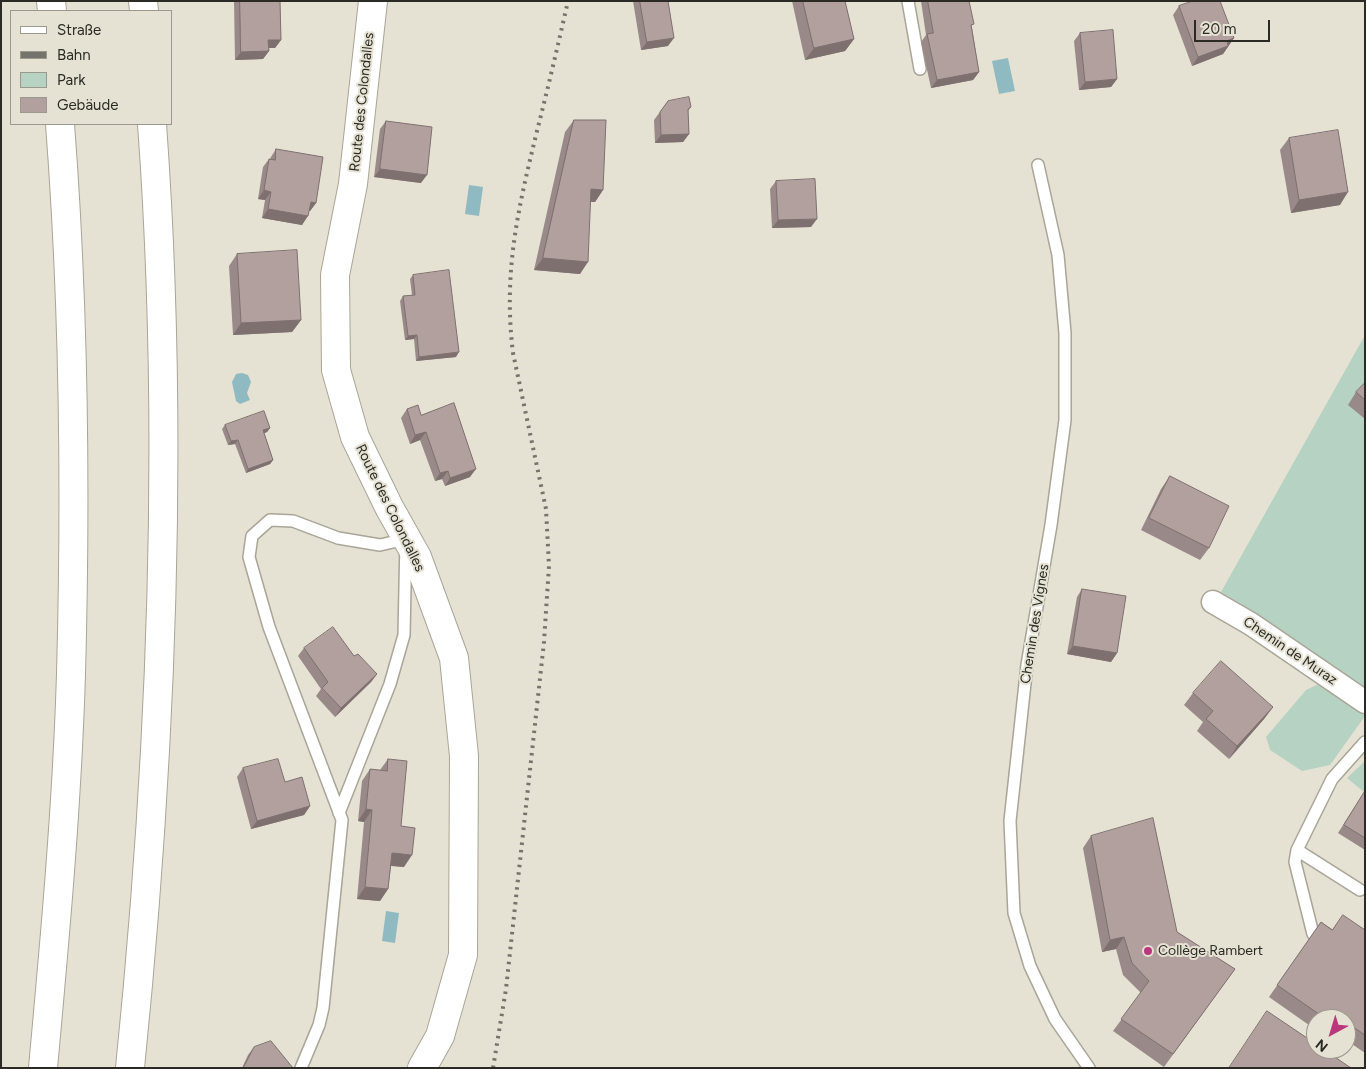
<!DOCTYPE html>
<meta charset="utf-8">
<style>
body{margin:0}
#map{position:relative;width:1366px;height:1069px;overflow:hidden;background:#e5e2d3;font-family:Figtree,sans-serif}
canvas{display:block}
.frame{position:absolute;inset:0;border:2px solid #2b2a24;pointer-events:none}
.legend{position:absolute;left:10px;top:10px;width:162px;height:115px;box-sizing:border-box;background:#e5e2d3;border:1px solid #9b988d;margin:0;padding:6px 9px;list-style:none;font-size:15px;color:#2b2a24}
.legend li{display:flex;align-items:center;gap:10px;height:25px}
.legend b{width:25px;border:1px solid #9b988d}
.north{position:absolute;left:1306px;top:1009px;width:50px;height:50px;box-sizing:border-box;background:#e5e2d3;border:1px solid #9b988d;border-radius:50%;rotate:219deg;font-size:14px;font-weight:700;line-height:20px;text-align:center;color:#2b2a24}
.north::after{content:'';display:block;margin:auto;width:18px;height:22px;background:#bb377c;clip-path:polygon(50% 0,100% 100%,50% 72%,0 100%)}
.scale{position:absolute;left:1194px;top:20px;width:76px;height:22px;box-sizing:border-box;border:2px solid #2b2a24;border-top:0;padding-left:6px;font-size:15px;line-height:18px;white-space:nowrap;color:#2b2a24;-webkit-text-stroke:4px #e5e2d3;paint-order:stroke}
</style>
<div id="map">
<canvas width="1366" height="1069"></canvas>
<div class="frame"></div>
<ul class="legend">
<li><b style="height:6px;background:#fff"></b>Straße</li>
<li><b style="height:6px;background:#75736a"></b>Bahn</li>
<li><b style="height:14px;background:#b6d2c3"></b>Park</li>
<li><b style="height:14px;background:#b2a09f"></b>Gebäude</li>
</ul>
<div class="north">N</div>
<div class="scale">20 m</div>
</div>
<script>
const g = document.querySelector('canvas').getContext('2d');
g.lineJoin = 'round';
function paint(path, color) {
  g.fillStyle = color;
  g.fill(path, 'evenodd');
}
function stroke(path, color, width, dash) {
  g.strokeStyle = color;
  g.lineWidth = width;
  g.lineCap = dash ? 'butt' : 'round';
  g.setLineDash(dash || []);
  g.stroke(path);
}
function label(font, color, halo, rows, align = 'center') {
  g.font = font + ' Figtree,sans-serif';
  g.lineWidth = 4;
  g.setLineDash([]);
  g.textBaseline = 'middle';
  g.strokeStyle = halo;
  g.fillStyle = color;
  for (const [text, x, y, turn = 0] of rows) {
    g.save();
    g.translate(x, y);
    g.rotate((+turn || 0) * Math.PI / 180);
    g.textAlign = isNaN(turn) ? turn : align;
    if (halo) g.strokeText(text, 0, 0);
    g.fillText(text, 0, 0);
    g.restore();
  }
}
const green = new Path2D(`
 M1365 335V690L1221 592Z
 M1321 683 1365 716 1330 765 1302 771 1270 750 1266 737 1306 690Z
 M1365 761V793L1347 778Z`);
const water = new Path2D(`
 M1008 58 1015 91 999 94 992 61Z
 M469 185 483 187 479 216 465 214Z
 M242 373 248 375 251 382 247 393 250 400 240 404 236 401 232 382 236 374Z
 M386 911 399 913 395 943 382 941Z`);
const lane = new Path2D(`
 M908 1 920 69
 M1038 165 1058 255 1065 333V420L1051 525 1027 665 1010 821 1014 913 1030 966 1055 1019 1089 1068
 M1297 850 1360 890
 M1313 934 1295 862 1297 850 1332 779 1365 742
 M301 1068 319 1025 323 1008 342 820 269 627 249 557 252 536 270 520 293 521 338 538 380 545 406 539 404 635 390 684 339 813`);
const street = new Path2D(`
 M1213 602 1251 624 1365 702`);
const secondary = new Path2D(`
 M373 1 353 184 335 275 336 370 355 437 389 507 417 557 454 658 464 756 463 955 440 1036 422 1068`);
const highway = new Path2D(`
 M51 1 52 11
 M143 1 144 11
 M43 1068C55 937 67 806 71 674 76 491 74 306 60 124
 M130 1068C162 754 175 438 152 124`);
const rail = new Path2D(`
 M493 1068 506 989 544 642 549 566 546 509 513 353C503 272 518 209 537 131 548 88 558 45 568 1`);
const wall = new Path2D(`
 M234 1H280L281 40 275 48H269V51L263 59 235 60Z
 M633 1H668V46L641 50Z
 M792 1H845L854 39 845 51 805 60Z
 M921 1H969L972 28 979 72 973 80 931 88 921 42 926 35Z
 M1179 6 1234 38 1223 54 1192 66 1173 15Z
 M1080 33 1117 79 1111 87 1079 90 1074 41Z
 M668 101 691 107 688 111 689 134 683 142 655 143 654 120Z
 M574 120 603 190 595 202H590L580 274 534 270 565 132Z
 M386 121 421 183 374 177 380 129Z
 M1289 138 1340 205 1291 213 1280 150Z
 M276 149 316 203 310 211H309L302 225 262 218 265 200 258 199 263 167 269 159H270L271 157Z
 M776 181 811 227 772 228 770 189Z
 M237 254 301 320 292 332 233 335 229 266Z
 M413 275 456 357 416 361 414 339 405 340 400 301 403 296 412 295 410 279Z
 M1365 383V419L1348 405 1356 392Z
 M407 409 421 415 470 477 445 486 442 479 435 481 420 440 410 444 401 418Z
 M225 425 270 428 267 432 264 433 273 460 270 464 246 473 235 444 228 445 222 429Z
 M1170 476 1209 548 1200 560 1141 530 1161 489Z
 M1082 589 1117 653 1111 662 1067 654 1077 597Z
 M304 648 354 656 377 674 371 682 335 717 316 696 321 689 298 656Z
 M1193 693 1273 707 1264 719 1229 759 1197 731 1203 722 1184 705Z
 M388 759 401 826 404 867 391 866 388 889 380 901 357 899 364 822 358 821 362 781 370 769 380 770Z
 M243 768 285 782 310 806 304 815 251 829 237 777Z
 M1365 791V850L1338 833Z
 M1091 836 1177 932 1235 969 1164 1067 1113 1031 1141 993 1123 975 1116 949 1102 952 1083 848Z
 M1321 922 1332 929 1365 930V1053L1346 1040V1019H1316V1030L1269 997Z
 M254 1047 293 1068H242L248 1055Z`);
const shadedWall = new Path2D(`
 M674 38 668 46 641 50 647 42Z
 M1234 38 1223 54 1192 66 1198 57 1227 41Z
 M854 39 845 51 805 60 814 48Z
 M268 40H281L275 48H262Z
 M269 51 263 59 235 60 241 52Z
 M979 72 973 80 931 88 937 80Z
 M1117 79 1111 87 1079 90 1085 82Z
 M689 134 683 142 655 143 661 135Z
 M380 169 427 175 421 183 374 177Z
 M591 189 603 190 595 202 582 201Z
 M264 190 271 192 265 200 258 199Z
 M1348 192 1340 205 1291 213 1299 200Z
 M311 202 316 203 310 211 305 210Z
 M268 209 308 216 302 225 262 218Z
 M817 219 811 227 772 228 778 220Z
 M543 258 588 262 580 274 534 270Z
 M301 320 292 332 233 335 241 323Z
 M417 335 414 339 405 340 408 336Z
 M459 352 456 357 416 361 419 357Z
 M270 428 267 432 260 435 263 430Z
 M426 432 420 440 410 444 415 435Z
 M238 440 235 444 228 445 231 441Z
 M273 460 270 464 246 473 248 469Z
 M476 469 470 477 445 486 450 478Z
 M448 471 442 479 435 481 440 473Z
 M1073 646 1117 653 1111 662 1067 654Z
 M377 674 371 682 335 717 341 708Z
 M1273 707 1264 719 1229 759 1237 746Z
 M310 806 304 815 251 829 257 821Z
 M366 809 372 810 364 822 358 821Z
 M392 853 412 855 404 867 383 865Z
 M365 887 388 889 380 901 357 899Z
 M1124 937 1116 949 1102 952 1110 940Z`);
const building = new Path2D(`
 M240 1H280L281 40H268L269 51 241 52Z
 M640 1H668L674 38 647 42Z
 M803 1H845L854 39 814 48Z
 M928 1H969L974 24 971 25 979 72 937 80 927 34 933 33Z
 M1193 1H1220L1234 38 1227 41 1228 46 1198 57 1179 6Z
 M1113 30 1117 79 1085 82 1080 33Z
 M689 97 691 107 688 109 689 134 661 135 660 112 668 101Z
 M574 120H606L603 190 591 189 588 262 543 258Z
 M386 121 432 127 427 175 380 169Z
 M1338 130 1348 192 1299 200 1289 138Z
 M276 149 323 157 316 203 311 202 308 216 268 209 271 192 264 190 269 159 275 160Z
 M815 179 817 219 778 220 776 181Z
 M297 250 301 320 241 323 237 254Z
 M449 270 459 352 419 357 417 335 408 336 403 296 415 295 413 275Z
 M1365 383V400L1356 392Z
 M454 403 476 469 450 478 448 471 440 473 426 432 415 435 407 409 418 405 421 415Z
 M264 411 270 428 263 430 273 460 248 469 238 440 231 441 225 425Z
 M1170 476 1229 506 1209 548 1149 518Z
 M1082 589 1126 596 1117 653 1073 646Z
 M333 627 354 656 358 654 377 674 341 708 322 688 328 682 304 648Z
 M1221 661 1273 707 1237 746 1206 719 1213 711 1193 693Z
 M278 759 285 782 302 777 310 806 257 821 243 768Z
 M388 759 407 761 401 826 415 828 412 855 392 853 388 889 365 887 372 810 366 809 370 769 387 771Z
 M1365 791V838L1344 825Z
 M1153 818 1177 932 1235 969 1173 1054 1121 1019 1149 981 1132 963 1124 937 1110 940 1091 836Z
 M1343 915 1365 930V1035L1346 1022V1019L1341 1018 1340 1019H1326L1277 985 1321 922 1332 930Z
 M1267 1011 1316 1044V1049H1323L1351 1068H1229Z
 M271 1041 293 1068H243L254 1047Z`);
const markers = [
 [1148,951,5,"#bb377c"]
];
const streetNames = [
 ["Route des Colondalles",362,102,-84],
 ["Route des Colondalles",390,508,64],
 ["Chemin des Vignes",1035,624,-81],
 ["Chemin de Muraz",1290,651,34]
];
const poiNames = [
 ["Collège Rambert",1158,951]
];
paint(green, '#b6d2c3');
paint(water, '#90bac1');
stroke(lane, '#a9a597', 14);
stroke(street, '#a9a597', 25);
stroke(secondary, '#a9a597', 30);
stroke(highway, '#a9a597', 30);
stroke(lane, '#fff', 11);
stroke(street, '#fff', 22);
stroke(secondary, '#fff', 28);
stroke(highway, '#fff', 28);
stroke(rail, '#75736a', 4, [2.5, 5]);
paint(wall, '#998a89');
paint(shadedWall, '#7d706f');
paint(building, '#b2a09f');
stroke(building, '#7d706f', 1);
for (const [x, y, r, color] of markers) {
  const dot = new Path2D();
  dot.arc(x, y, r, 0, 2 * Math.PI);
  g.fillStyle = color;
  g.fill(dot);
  stroke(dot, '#e5e2d3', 2);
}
label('14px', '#2b2a24', '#e5e2d3', streetNames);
label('14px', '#2b2a24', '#e5e2d3', poiNames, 'left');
</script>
